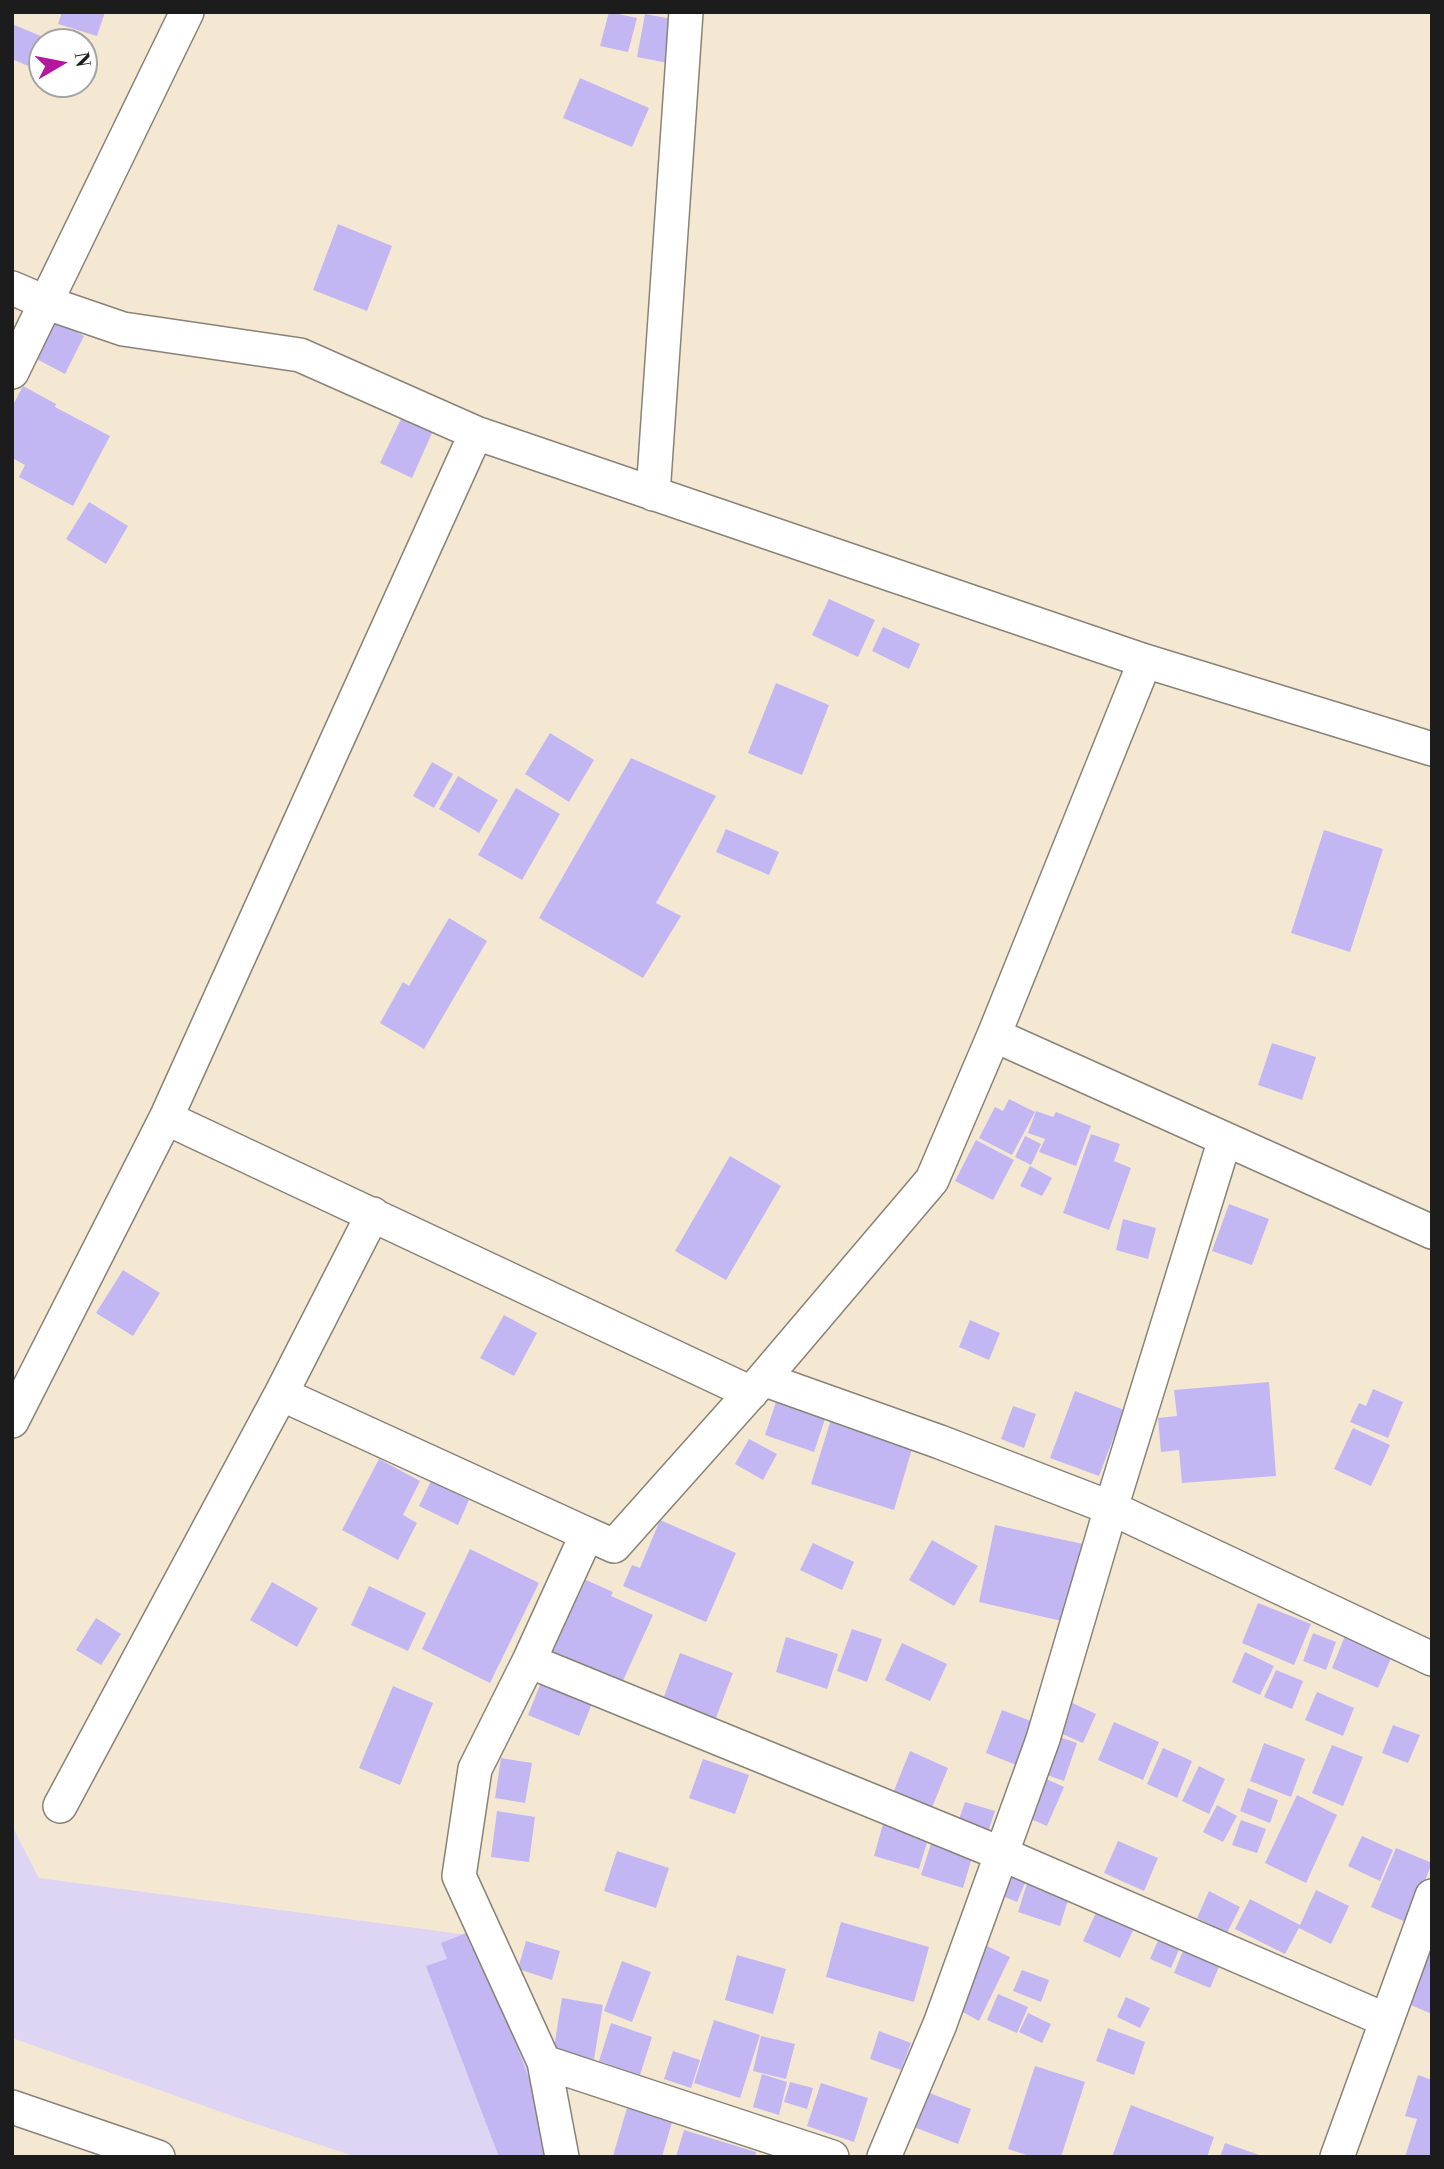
<!DOCTYPE html>
<style>
body{margin:0}
#map{position:relative;width:1444px;height:2169px;overflow:hidden;background:#f5e8d2;font-family:"Libre Bodoni",serif}
canvas{display:block}
.frame{position:absolute;inset:0;border:14px solid #1c1c1c;pointer-events:none}
.north{position:absolute;left:28px;top:28px;width:70px;height:70px;box-sizing:border-box;background:#fff;border:2px solid #a4a4a4;border-radius:50%;rotate:80deg;font-size:19px;font-weight:700;line-height:28px;text-align:center;color:#1c1c1c}
.north::after{content:'';display:block;margin:auto;width:24px;height:32px;background:#b5179e;clip-path:polygon(50% 0,100% 100%,50% 72%,0 100%)}
</style>
<div id="map">
<canvas width="1444" height="2169"></canvas>
<div class="frame"></div>
<div class="north">N</div>
</div>
<script>
const g = document.querySelector('canvas').getContext('2d');
g.lineJoin = 'round';
function paint(path, color) {
  g.fillStyle = color;
  g.fill(path, 'evenodd');
}
function stroke(path, color, width, dash) {
  g.strokeStyle = color;
  g.lineWidth = width;
  g.lineCap = dash ? 'butt' : 'round';
  g.setLineDash(dash || []);
  g.stroke(path);
}
const built = new Path2D(`
 M12 1826 39 1878 491 1938 570 2157H357L244 2120 12 2038Z`);
const building = new Path2D(`
 M62 12H105L97 36 58 24Z
 M609 12 637 18 628 52 600 46Z
 M645 14 677 20 668 63 637 57Z
 M12 24 48 39 47 42H42V53L35 69 12 59Z
 M580 78 649 108 632 147 563 118Z
 M338 224 392 246 367 311 313 290Z
 M51 318 84 336 65 374 31 356Z
 M23 386 56 404 55 407 110 436 73 506 19 477 25 465 12 458V407Z
 M401 419 432 433 412 478 380 463Z
 M89 502 128 526 106 564 66 539Z
 M829 599 875 620 858 657 812 635Z
 M883 627 920 644 909 669 872 651Z
 M776 683 829 705 802 775 748 753Z
 M550 733 594 760 569 802 525 774Z
 M631 758 716 796 656 903 681 916 643 978 539 918Z
 M432 762 453 774 434 808 413 796Z
 M458 776 498 800 479 833 439 809Z
 M516 788 560 814 522 880 478 855Z
 M726 829 779 852 769 875 716 852Z
 M1324 830 1383 849 1350 952 1291 933Z
 M449 918 487 941 424 1049 380 1023 403 982 409 986Z
 M1272 1043 1316 1057 1302 1100 1258 1085Z
 M1009 1099 1035 1112 1012 1155 979 1138 995 1107 1003 1111Z
 M1036 1111 1053 1117 1056 1112 1091 1126 1076 1166 1039 1152 1045 1139 1028 1133Z
 M1091 1134 1120 1144 1114 1161 1131 1168 1109 1230 1063 1213Z
 M1025 1136 1041 1144 1031 1165 1015 1157Z
 M976 1140 1014 1160 993 1200 955 1181Z
 M730 1156 781 1186 726 1280 675 1251Z
 M1030 1166 1052 1178 1042 1196 1020 1186Z
 M1229 1204 1269 1219 1252 1265 1212 1251Z
 M1123 1219 1156 1228 1148 1259 1116 1250Z
 M123 1270 160 1293 133 1336 96 1313Z
 M504 1315 537 1333 514 1376 480 1358Z
 M970 1320 1000 1333 989 1360 959 1347Z
 M1269 1382 1276 1476 1182 1483 1179 1450 1161 1452 1158 1418 1177 1416 1174 1390Z
 M1373 1389 1403 1402 1388 1438 1350 1422 1359 1403 1366 1406Z
 M1075 1391 1124 1410 1099 1476 1050 1458Z
 M777 1399 826 1416 814 1452 765 1435Z
 M1013 1406 1036 1414 1024 1448 1001 1439Z
 M832 1416 914 1442 894 1510 811 1484Z
 M1353 1428 1390 1445 1371 1486 1334 1469Z
 M749 1439 777 1454 763 1480 735 1464Z
 M379 1459 420 1481 403 1515 417 1523 398 1560 342 1530Z
 M431 1481 469 1500 458 1525 419 1506Z
 M660 1520 736 1553 706 1622 623 1586 632 1565 640 1568Z
 M995 1525 1083 1544 1066 1622 979 1602Z
 M932 1540 978 1566 954 1606 909 1580Z
 M813 1543 854 1562 842 1590 800 1570Z
 M470 1549 539 1583 490 1683 422 1649Z
 M586 1580 613 1592 611 1596 653 1615 621 1685 552 1653Z
 M272 1582 318 1608 297 1647 250 1620Z
 M369 1586 426 1613 408 1651 351 1625Z
 M1258 1603 1311 1624 1294 1665 1242 1643Z
 M96 1618 121 1634 101 1665 76 1650Z
 M852 1629 882 1639 867 1682 837 1671Z
 M1313 1633 1336 1642 1326 1670 1303 1661Z
 M1345 1636 1392 1656 1378 1688 1332 1668Z
 M786 1637 838 1654 827 1689 776 1672Z
 M902 1643 947 1664 930 1701 885 1680Z
 M1245 1652 1274 1666 1260 1695 1232 1682Z
 M680 1653 733 1673 714 1723 662 1702Z
 M1276 1670 1303 1681 1292 1709 1264 1697Z
 M544 1675 595 1696 579 1736 528 1715Z
 M393 1686 433 1703 400 1785 359 1768Z
 M1317 1692 1354 1708 1343 1736 1305 1720Z
 M1064 1699 1096 1714 1083 1743 1051 1729Z
 M1002 1710 1036 1723 1019 1766 986 1753Z
 M1114 1722 1159 1742 1143 1780 1098 1760Z
 M1393 1725 1420 1735 1408 1763 1382 1753Z
 M1048 1733 1077 1743 1064 1781 1035 1771Z
 M1264 1743 1305 1759 1291 1797 1250 1781Z
 M1332 1745 1363 1757 1343 1806 1312 1793Z
 M1163 1748 1192 1761 1177 1798 1147 1784Z
 M910 1751 948 1768 929 1815 891 1798Z
 M501 1758 532 1763 525 1803 495 1798Z
 M703 1759 749 1775 735 1814 689 1798Z
 M1199 1766 1225 1779 1209 1814 1182 1801Z
 M1038 1775 1064 1787 1047 1826 1021 1815Z
 M1248 1788 1278 1800 1270 1823 1240 1811Z
 M1297 1795 1337 1815 1306 1883 1265 1863Z
 M965 1802 995 1811 986 1838 956 1828Z
 M1217 1805 1237 1816 1223 1842 1203 1832Z
 M497 1811 535 1817 529 1862 491 1857Z
 M1241 1820 1266 1829 1257 1853 1232 1845Z
 M883 1824 929 1836 919 1869 874 1856Z
 M934 1834 975 1847 963 1888 921 1875Z
 M1362 1836 1393 1850 1380 1881 1348 1866Z
 M1118 1841 1158 1858 1144 1891 1104 1873Z
 M1396 1848 1432 1863 1408 1923 1371 1907Z
 M617 1851 669 1868 656 1908 604 1891Z
 M1009 1874 1026 1881 1017 1902 1000 1895Z
 M1028 1880 1070 1894 1060 1926 1018 1912Z
 M1316 1890 1349 1906 1331 1944 1299 1928 1285 1954 1235 1929 1250 1899 1300 1925Z
 M1209 1891 1240 1907 1227 1933 1197 1918Z
 M1099 1906 1137 1922 1120 1958 1083 1941Z
 M841 1922 929 1947 914 2002 826 1977Z
 M466 1933 472 1949 479 1946 558 2155 552 2157H499L426 1966 447 1959 441 1943Z
 M1160 1936 1181 1945 1171 1968 1150 1959Z
 M526 1941 560 1951 552 1980 518 1969Z
 M983 1944 1010 1957 979 2021 952 2006Z
 M1185 1946 1221 1962 1210 1988 1174 1973Z
 M1427 1954 1432 1956V2014L1406 2003Z
 M737 1955 786 1969 773 2014 725 2000Z
 M622 1961 651 1972 632 2022 604 2011Z
 M1022 1970 1049 1980 1041 2002 1013 1991Z
 M998 1994 1028 2007 1017 2033 987 2020Z
 M1126 1997 1150 2008 1140 2028 1117 2017Z
 M562 1998 603 2005 594 2059 553 2053Z
 M1028 2013 1051 2024 1042 2043 1019 2032Z
 M714 2020 760 2035 740 2098 694 2083Z
 M611 2023 652 2037 640 2075 599 2061Z
 M1108 2028 1145 2042 1134 2075 1096 2061Z
 M879 2031 911 2043 901 2070 870 2059Z
 M761 2036 795 2044 786 2079 753 2071Z
 M673 2051 700 2060 691 2088 664 2079Z
 M1035 2066 1085 2082 1061 2157H1033L1008 2149Z
 M762 2074 787 2082 779 2115 753 2107Z
 M1418 2075 1432 2080V2157H1405L1417 2119 1405 2116Z
 M790 2082 813 2088 807 2109 784 2102Z
 M821 2083 868 2098 854 2142 807 2126Z
 M927 2092 971 2109 958 2144 914 2127Z
 M1131 2105 1214 2137 1207 2157H1112Z
 M627 2108 672 2122 662 2157 613 2156Z
 M684 2130 756 2152 755 2157H676Z
 M1225 2143 1262 2156V2157H1220Z`);
const minor = new Path2D(`
 M12 288 47 303 123 329 300 355 476 433
 M12 372 187 12
 M653 494 686 12
 M994 1035 1432 1232
 M166 1118 751 1393
 M763 1379 940 1442 1111 1508 1432 1659
 M281 1394 587 1534
 M12 1421 166 1118 476 433 1145 661 1432 749
 M529 1661 1002 1854 1386 2020
 M60 1806 281 1394 373 1214
 M544 2062 832 2157
 M12 2107 158 2157
 M562 2157 544 2062 459 1876 475 1769 529 1661 587 1534 614 1546 763 1379 932 1180 994 1035 1145 661
 M884 2157 940 2024 1043 1739 1111 1508 1225 1139
 M1337 2157 1432 1896`);
paint(built, '#ded5f5');
paint(building, '#c2b7f3');
stroke(minor, '#888277', 36);
stroke(minor, '#fff', 33);
</script>
